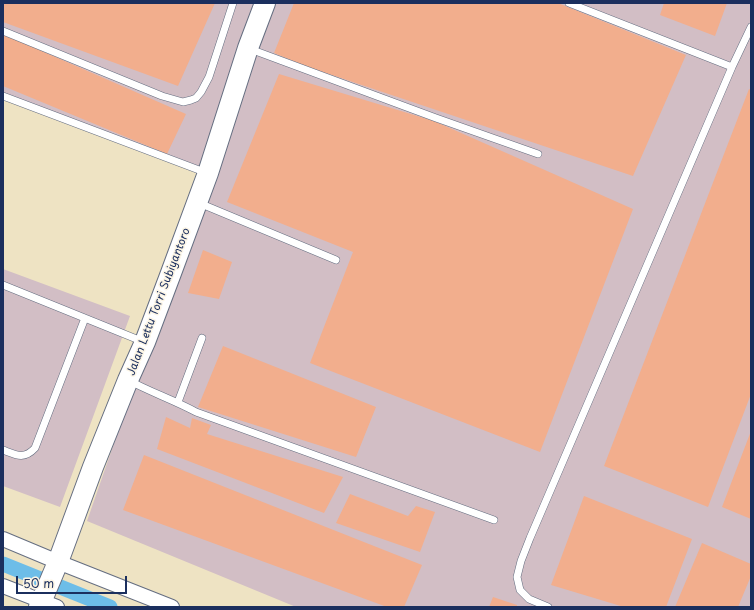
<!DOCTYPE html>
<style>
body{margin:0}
#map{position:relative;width:754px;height:610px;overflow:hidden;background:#eee3c3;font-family:"Playpen Sans",sans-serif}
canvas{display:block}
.frame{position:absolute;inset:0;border:4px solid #1b2f5e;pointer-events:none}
.scale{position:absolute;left:16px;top:576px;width:111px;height:18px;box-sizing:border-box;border:2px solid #1b2f5e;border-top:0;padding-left:5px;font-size:12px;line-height:14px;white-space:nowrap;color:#1b2f5e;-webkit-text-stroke:3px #fcf5e5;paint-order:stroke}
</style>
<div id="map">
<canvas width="754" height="610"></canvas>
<div class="frame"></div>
<div class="scale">50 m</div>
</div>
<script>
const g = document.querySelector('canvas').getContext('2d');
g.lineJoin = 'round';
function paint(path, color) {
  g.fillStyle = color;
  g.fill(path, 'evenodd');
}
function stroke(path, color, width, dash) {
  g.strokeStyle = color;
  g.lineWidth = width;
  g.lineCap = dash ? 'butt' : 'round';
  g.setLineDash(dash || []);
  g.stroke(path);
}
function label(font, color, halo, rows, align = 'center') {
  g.font = font + ' "Playpen Sans",sans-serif';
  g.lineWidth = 3;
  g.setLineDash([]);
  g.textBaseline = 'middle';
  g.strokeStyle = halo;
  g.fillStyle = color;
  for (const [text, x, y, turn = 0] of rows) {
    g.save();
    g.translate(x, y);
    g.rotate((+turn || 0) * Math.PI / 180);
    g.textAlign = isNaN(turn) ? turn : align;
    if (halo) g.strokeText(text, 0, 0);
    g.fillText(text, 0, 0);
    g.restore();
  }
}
const industrial = new Path2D(`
 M3 3H751V607H296L87 521 208 173 3 95Z
 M3 269 130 316 60 507 3 486Z`);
const canal = new Path2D(`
 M3 564 110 607`);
const building = new Path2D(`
 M3 3H215L178 86 3 22Z
 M294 3H558L686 55 633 176 305 66 274 53Z
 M664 3H727L715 36 660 15Z
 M3 34 186 114 167 154 3 86Z
 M279 74 434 121 633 209 540 452 310 363 353 252 227 202Z
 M749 89 751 90V394L708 507 604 466Z
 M203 250 232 262 219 299 188 293Z
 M223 346 376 407 356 457 198 407Z
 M166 417 190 428 192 418 211 425 207 434 343 477 324 513 157 449Z
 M751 431V519L722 507Z
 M144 455 422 565 404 607H387L123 510Z
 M350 494 408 516 416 506 435 512 420 552 336 523Z
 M584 496 692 539 666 607H624L551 585Z
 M702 543 751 564V576L738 607H675Z
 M493 597 517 605V607H489Z`);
const lane = new Path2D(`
 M569 3 732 67
 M3 31 162 96 183 102 191 100 196 98 201 92 209 77 233 3
 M250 49 436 118 538 154
 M3 96 207 173
 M199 203 336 260
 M3 285 144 342
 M128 380C150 392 174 400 196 412L494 520
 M178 402 202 338
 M3 450C16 455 24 460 35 448L85 318
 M548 607 529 599 520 590 517 577 521 561 530 538 732 67 751 27`);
const street = new Path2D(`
 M3 539 58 562 172 607
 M3 586 57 607`);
const secondary = new Path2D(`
 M39 607 58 562 93 467 128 380 145 342 171 273 208 173 248 48 265 3`);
const streetNames = [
 ["Jalan Lettu Torri Subiyantoro",159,302,-69]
];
paint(industrial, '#d2bec5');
stroke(canal, '#6dbde8', 15);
paint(building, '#f2ae8d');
stroke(lane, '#656e81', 8);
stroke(street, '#656e81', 16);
stroke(secondary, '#656e81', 22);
stroke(lane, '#fff', 7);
stroke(street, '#fff', 14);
stroke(secondary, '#fff', 20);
label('11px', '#1b2f5e', '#fcf5e5', streetNames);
</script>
